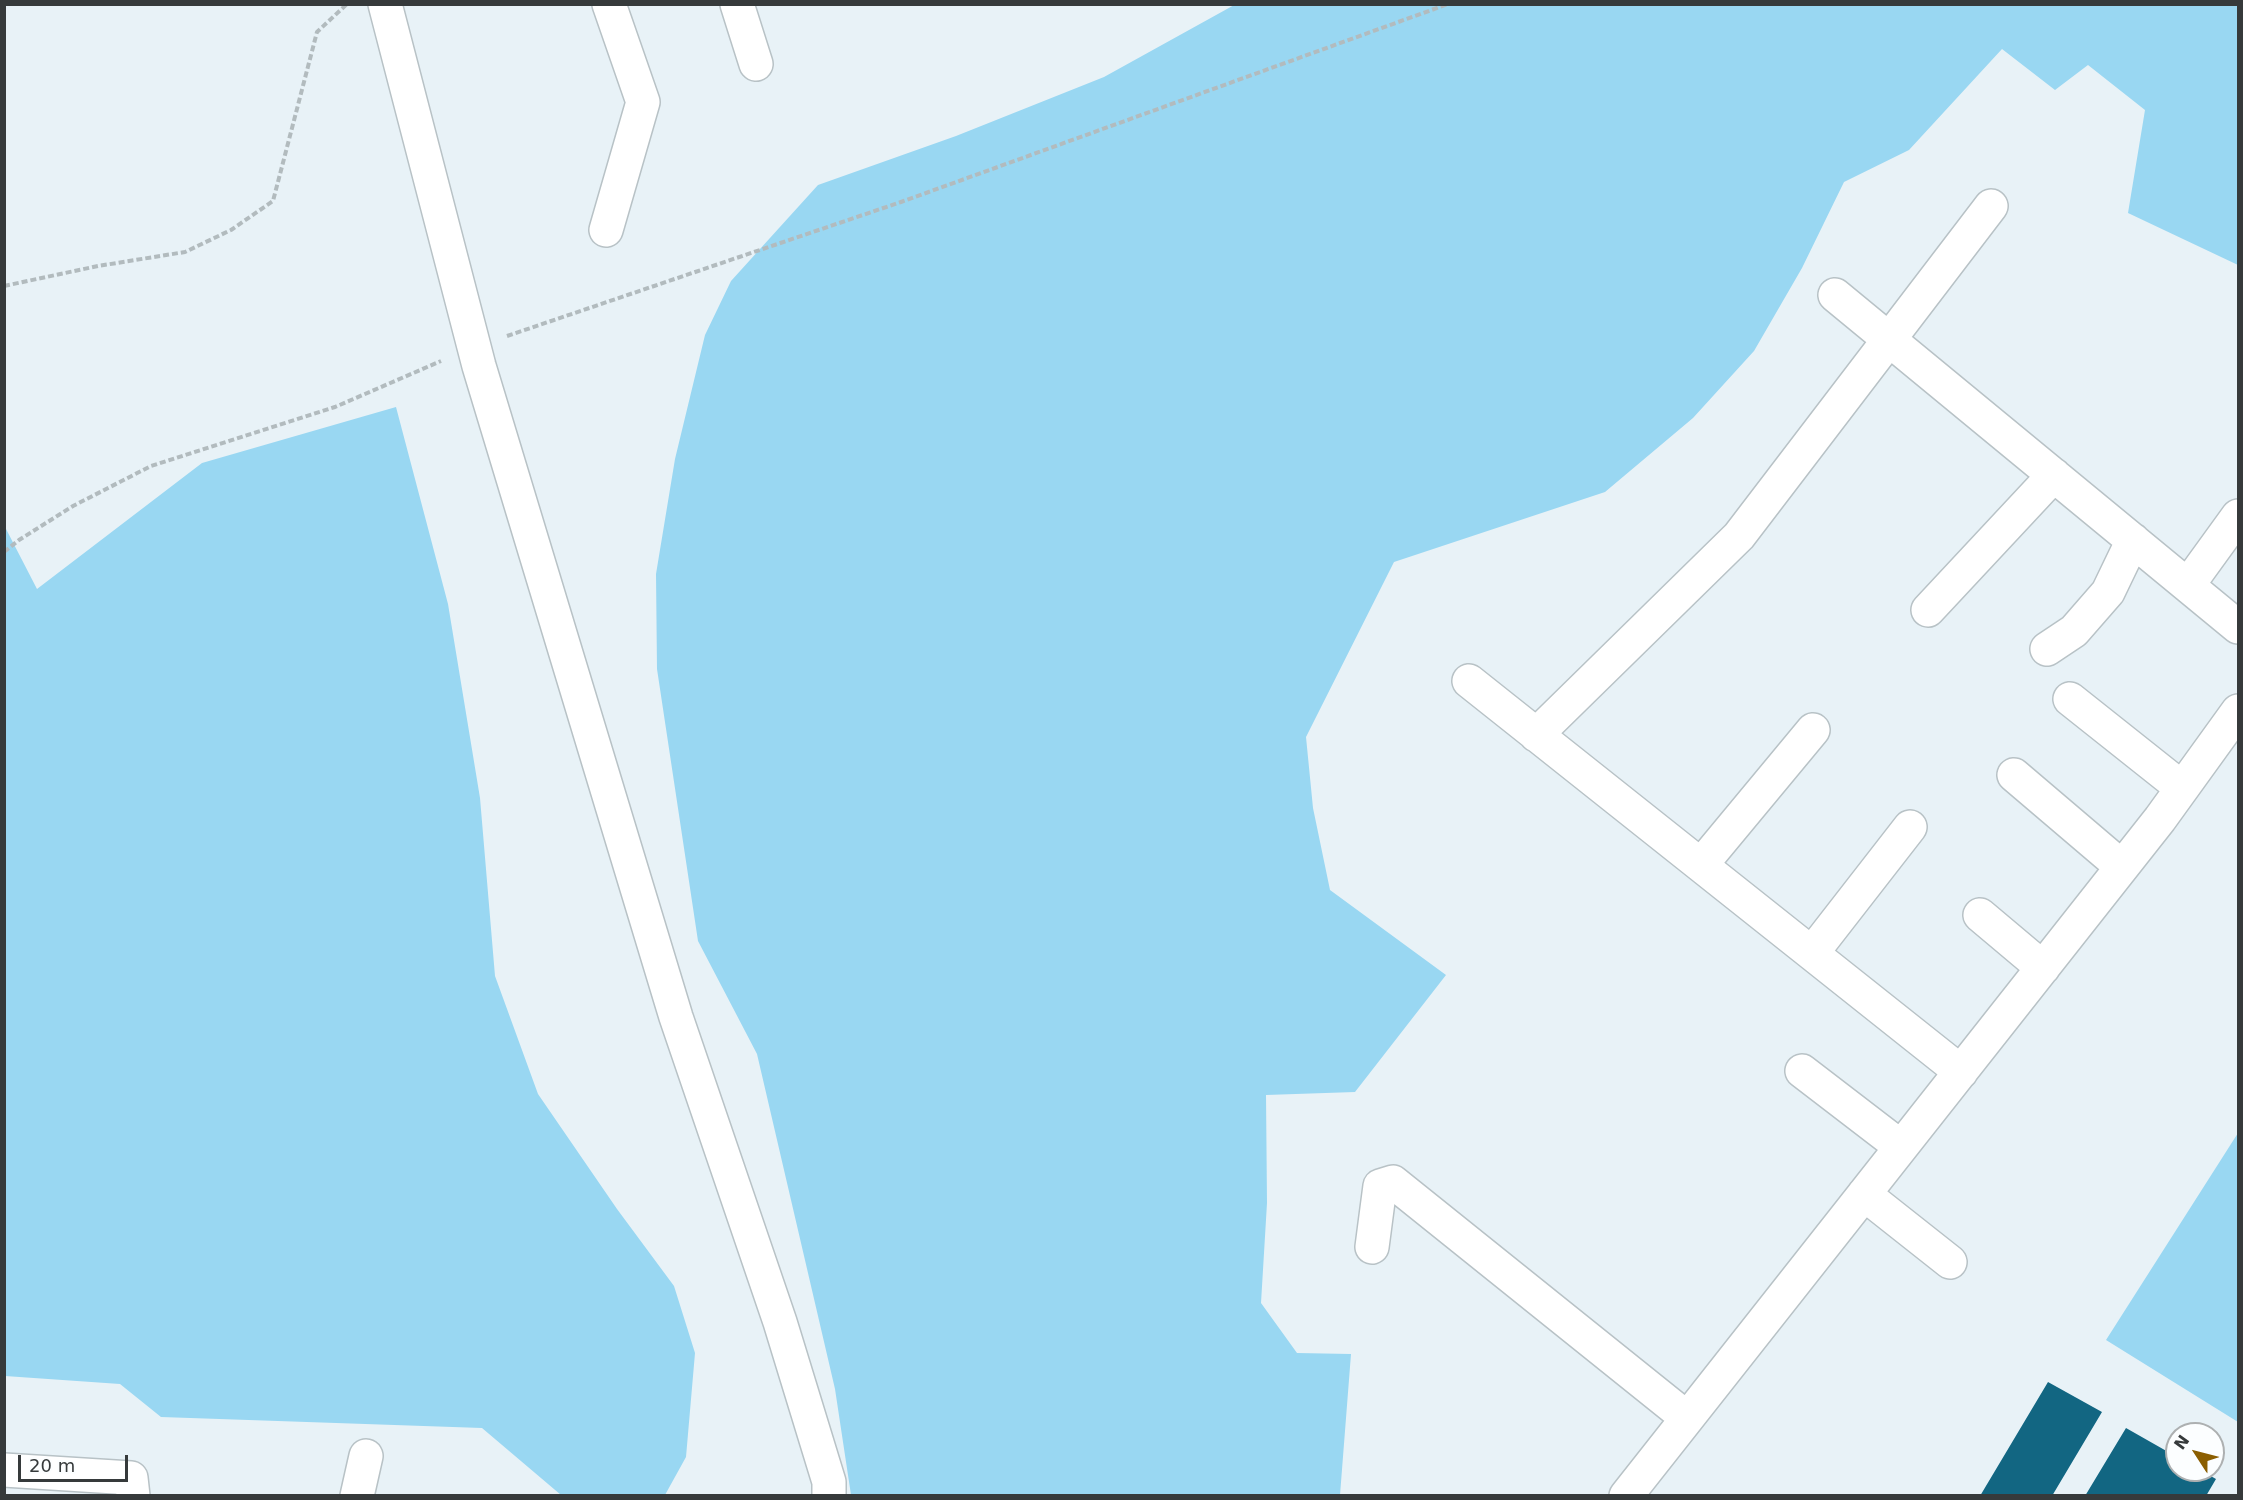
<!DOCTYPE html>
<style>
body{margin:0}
#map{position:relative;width:2243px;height:1500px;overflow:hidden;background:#e8f2f7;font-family:"DejaVu Sans",sans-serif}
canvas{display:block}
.frame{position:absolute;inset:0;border:6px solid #363a3b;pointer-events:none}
.north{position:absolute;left:2165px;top:1422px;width:60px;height:60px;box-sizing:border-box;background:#fcfeff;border:2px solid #adb0b1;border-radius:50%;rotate:306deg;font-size:16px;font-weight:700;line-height:24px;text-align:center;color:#363a3b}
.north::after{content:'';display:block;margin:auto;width:21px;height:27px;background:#8b5e01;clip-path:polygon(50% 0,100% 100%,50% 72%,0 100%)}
.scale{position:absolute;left:18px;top:1455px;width:110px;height:27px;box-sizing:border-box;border:3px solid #363a3b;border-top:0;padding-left:8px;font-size:18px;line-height:21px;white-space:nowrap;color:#363a3b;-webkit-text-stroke:4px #fcfeff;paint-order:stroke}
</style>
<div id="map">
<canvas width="2243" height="1500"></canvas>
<div class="frame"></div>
<div class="north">N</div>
<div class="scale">20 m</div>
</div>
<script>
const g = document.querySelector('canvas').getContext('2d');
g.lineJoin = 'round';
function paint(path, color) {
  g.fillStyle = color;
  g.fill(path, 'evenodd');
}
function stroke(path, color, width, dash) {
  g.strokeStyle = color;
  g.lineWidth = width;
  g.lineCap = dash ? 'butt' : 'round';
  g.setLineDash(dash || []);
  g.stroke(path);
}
const green = new Path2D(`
 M1236 4 2238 5V265L2128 213 2145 110 2088 65 2055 90 2002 49 1909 150 1844 182 1802 268 1754 351 1693 418 1605 492 1394 562 1306 737 1313 808 1330 890 1446 975 1355 1092 1266 1095 1267 1203 1261 1303 1297 1353 1351 1354 1340 1495H851L835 1389 757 1054 698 941 657 669 656 574 675 459 705 335 731 281 818 185 956 136 1104 77Z
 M396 407 448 604 480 798 495 976 538 1094 617 1209 674 1286 695 1353 686 1457 665 1495H561L482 1428 161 1417 120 1384 5 1376V527L37 589 202 463Z
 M2238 1133V1422L2106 1340Z`);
const building = new Path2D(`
 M2048 1382 2102 1412 2052 1496H1980Z
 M2126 1428 2177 1457V1470H2200L2216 1479 2206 1496H2085Z`);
const path = new Path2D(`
 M4 286 98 266 185 252 231 230 273 201 317 32 347 4
 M507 336 901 202 1448 4
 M4 552 19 540 73 506 151 466 335 407 441 361`);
const minor = new Path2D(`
 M385 4 479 366 676 1017 780 1322 829 1482V1496
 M737 4 756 64
 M606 230 643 102 609 4
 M1835 295 2238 627
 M2188 585 2238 516
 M1928 610 2054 475
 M2047 649 2074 631 2108 592 2133 540
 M1469 681 1961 1072
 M2070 699 2182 788
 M1536 735 1739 536 1991 206
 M2014 775 2122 867
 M1701 865 1813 730
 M1980 915 2043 968
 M1812 953 1910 827
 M1802 1071 1901 1147
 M1864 1194 1950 1262
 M1372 1247 1380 1186 1393 1182 1687 1418
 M4 1470 131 1478 133 1496
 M357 1496 366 1456
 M1626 1496 2160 819 2238 711`);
paint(green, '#99d7f2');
paint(building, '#126682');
stroke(minor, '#b8c2c6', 36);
stroke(path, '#b2bbbe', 4, [6, 3]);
stroke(minor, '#fff', 33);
</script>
